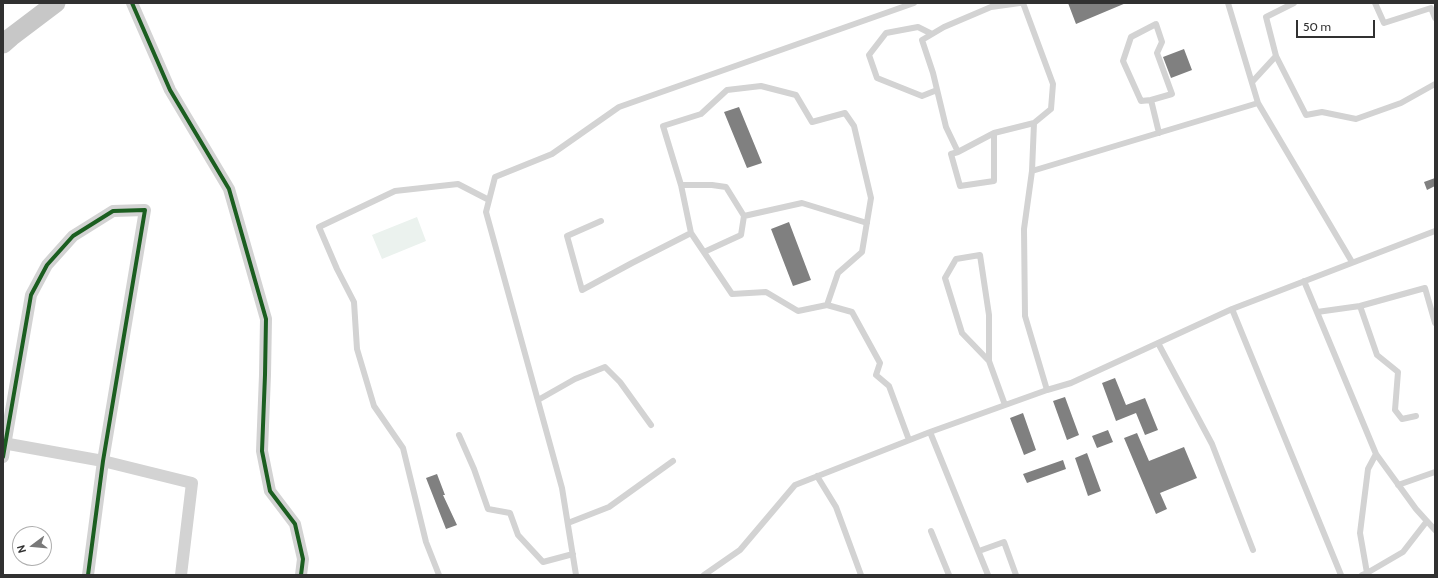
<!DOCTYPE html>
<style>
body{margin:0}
#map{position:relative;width:1438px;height:578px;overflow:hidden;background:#fff;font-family:Cabin,sans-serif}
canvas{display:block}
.frame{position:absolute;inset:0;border:4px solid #313131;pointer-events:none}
.north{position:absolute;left:12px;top:526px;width:40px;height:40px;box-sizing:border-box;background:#fff;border:1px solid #adadad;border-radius:50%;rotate:254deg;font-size:11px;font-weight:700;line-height:16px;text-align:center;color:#313131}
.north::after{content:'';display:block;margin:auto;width:14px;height:18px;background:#797979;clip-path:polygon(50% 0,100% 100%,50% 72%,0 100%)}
.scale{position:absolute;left:1296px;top:20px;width:79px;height:18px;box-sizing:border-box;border:2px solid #313131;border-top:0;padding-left:5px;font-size:12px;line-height:14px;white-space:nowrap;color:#313131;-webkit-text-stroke:3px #fff;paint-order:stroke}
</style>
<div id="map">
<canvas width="1438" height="578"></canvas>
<div class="frame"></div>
<div class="north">N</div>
<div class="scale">50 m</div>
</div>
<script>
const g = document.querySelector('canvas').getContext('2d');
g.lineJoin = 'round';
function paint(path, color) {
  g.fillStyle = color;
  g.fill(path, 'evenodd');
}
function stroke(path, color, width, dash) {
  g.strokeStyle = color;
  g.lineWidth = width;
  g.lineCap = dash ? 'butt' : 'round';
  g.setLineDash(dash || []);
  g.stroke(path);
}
const green = new Path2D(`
 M417 217 426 241 382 259 372 235Z`);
const building = new Path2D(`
 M1068 3H1126L1076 24Z
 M1184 49 1192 70 1171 78 1163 57Z
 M739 107 762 163 747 168 724 112Z
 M1435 178V186L1427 190 1424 182Z
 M789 222 811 280 793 286 771 229Z
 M1115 378 1126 405 1145 398 1158 430 1145 435 1136 413 1116 421 1102 383Z
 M1065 397 1079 435 1067 440 1053 401Z
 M1023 413 1036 450 1024 455 1010 418Z
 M1108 430 1113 442 1097 448 1092 436Z
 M1137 433 1149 461 1184 447 1197 478 1160 493 1167 509 1156 514 1124 438Z
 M1087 453 1101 491 1088 496 1075 458Z
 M1063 460 1066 469 1027 483 1023 474Z
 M437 474 445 495H443L457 525 446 529 426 478Z`);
const lane = new Path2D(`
 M1020 3 991 7 944 27 922 40 933 73 946 127 958 152 994 133 1034 123 1051 109 1053 84 1023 3
 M1294 3 1266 17 1276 56 1306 115 1322 112 1356 119 1401 103 1435 84
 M1375 3 1384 23 1431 8 1435 18
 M932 34 918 27 886 33 869 55 877 78 922 96 937 90
 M1253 81 1276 56
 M1151 100 1172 94 1157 53 1162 42 1156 24 1131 37 1123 61 1141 101 1151 100 1159 133
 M1258 103 1352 262
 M958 152 951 154 960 186 994 181V133
 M1032 171 1034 123
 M681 185H712L726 187 744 216 741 235 704 252
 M744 216 802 203 867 223
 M601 221 567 236 582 290 632 263 691 233 732 294 766 292 798 311 827 305 852 312 880 363 876 375 889 386 909 440
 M691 233 681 185 663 126 701 114 727 90 761 86 796 95 812 122 845 113 854 126 871 198 862 252 838 273 827 305
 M1304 281 1376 454 1416 509 1435 530
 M1360 306 1377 355 1398 372 1395 410 1402 419 1416 416
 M1232 309 1341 575
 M1317 312 1360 306 1425 288 1435 323
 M1158 343 1212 444 1253 550
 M989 361 962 333 945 278 956 259 980 255 989 315V361L1005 405
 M1047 390 1025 316 1024 229 1032 171 1258 103 1228 3
 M538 400 575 379 605 367 620 382 651 425
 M930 432 988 575
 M459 435 474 469 488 509 510 513 518 535 543 562 573 554
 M817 476 836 507 861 575
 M1398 485 1435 472
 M568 523 609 507 673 461
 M931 531 949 575
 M979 551 1004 542 1016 575
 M1367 573 1403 552 1427 521
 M439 575 426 542 403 448 374 406 357 349 354 302 337 269 319 227 395 191 458 184 489 200
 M576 575 562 488 486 212 495 177 552 154 619 107 914 3
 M704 575 740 550 795 485 930 432 1047 390 1071 383 1232 309 1435 231
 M1362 575 1367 573 1360 533 1368 469 1376 454`);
const street = new Path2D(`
 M132 3 170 90 229 189 266 319 265 375 262 451 270 491 295 524 303 559 301 575
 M3 443 103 461 192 483 181 575
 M3 457 31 295 47 265 73 236 113 211 145 210 103 461 88 575`);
const primary = new Path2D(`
 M3 44 11 37 56 3`);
const cycleway = new Path2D(`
 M132 3 170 90 229 189 266 319 265 375 262 451 270 491 295 524 303 559 301 575
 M3 457 31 295 47 265 73 236 113 211 145 210 103 461 88 575`);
paint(green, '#ebf2ee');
paint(building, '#808080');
stroke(lane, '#d3d3d3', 6);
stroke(street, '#d3d3d3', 12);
stroke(primary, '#c7c7c7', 19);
stroke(cycleway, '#1b5e20', 4);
</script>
